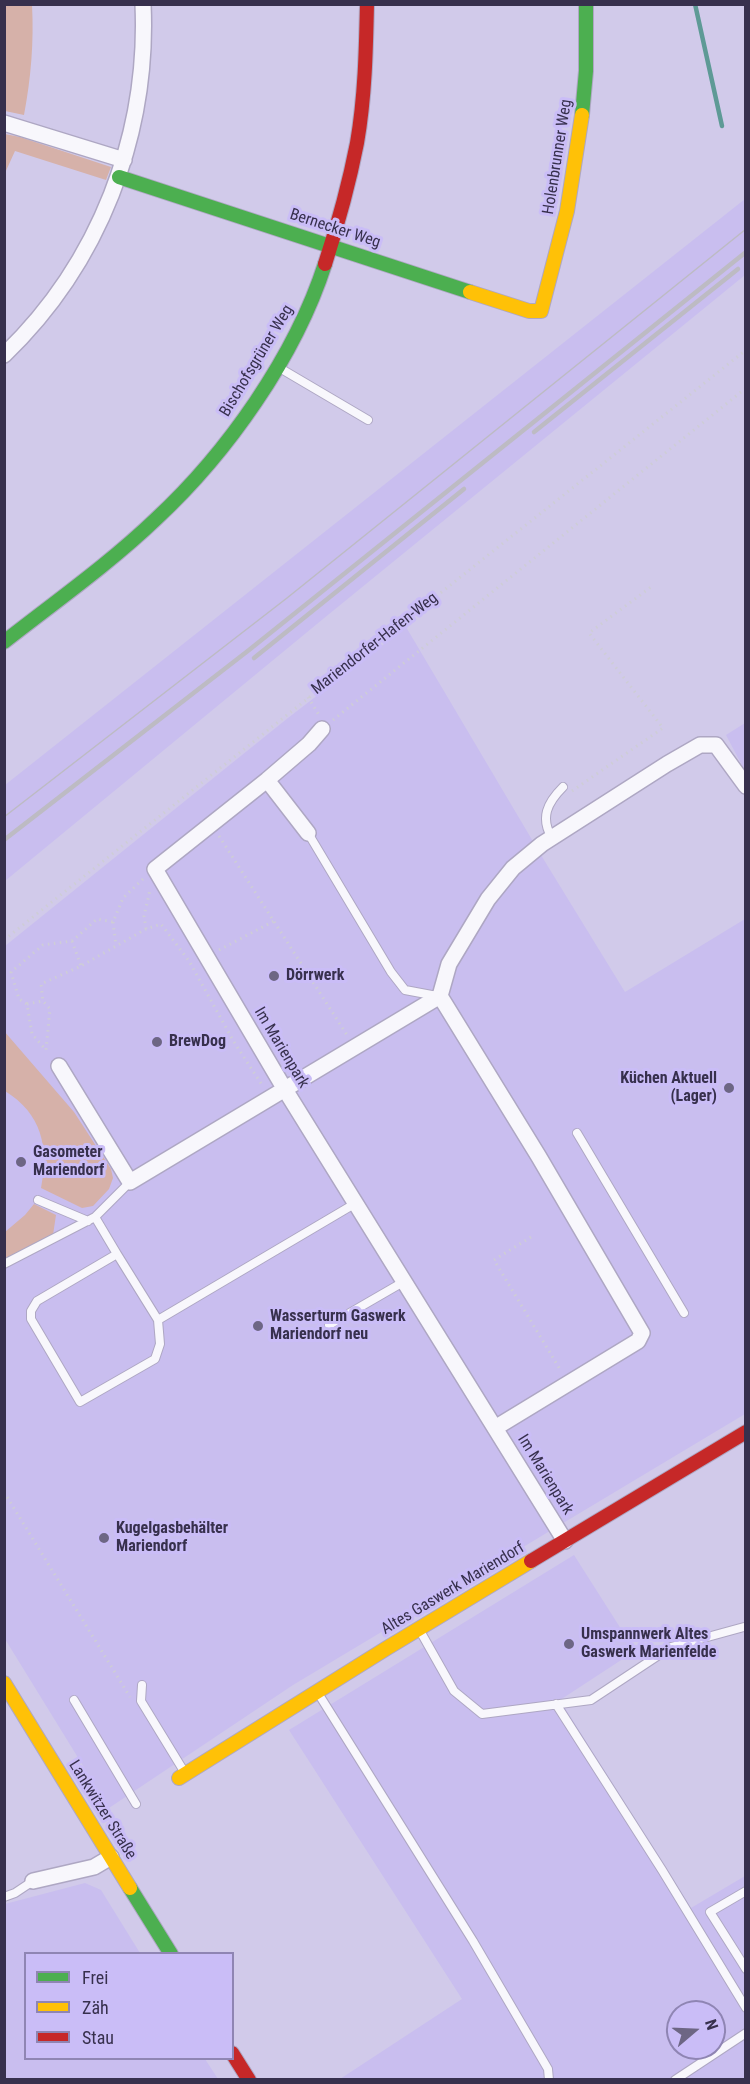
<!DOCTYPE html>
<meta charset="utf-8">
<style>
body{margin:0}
#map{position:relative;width:750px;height:2084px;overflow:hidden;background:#d1caea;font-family:"Roboto Condensed",sans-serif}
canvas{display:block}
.frame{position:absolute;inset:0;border:6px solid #37304d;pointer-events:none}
.legend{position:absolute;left:24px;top:1952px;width:210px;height:108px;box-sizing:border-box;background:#cabdf7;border:2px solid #8f85b3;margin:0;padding:8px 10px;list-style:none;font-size:18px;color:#37304d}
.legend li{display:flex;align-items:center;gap:12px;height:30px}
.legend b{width:30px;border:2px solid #8f85b3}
.north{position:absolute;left:666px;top:2000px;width:60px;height:60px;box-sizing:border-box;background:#cabdf7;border:2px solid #8f85b3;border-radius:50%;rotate:71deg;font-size:16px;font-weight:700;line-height:24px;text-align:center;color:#37304d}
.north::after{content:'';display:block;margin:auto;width:21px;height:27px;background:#6d6684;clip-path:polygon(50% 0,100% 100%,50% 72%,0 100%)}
</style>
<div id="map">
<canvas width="750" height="2084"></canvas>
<div class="frame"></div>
<ul class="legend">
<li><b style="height:8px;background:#4caf50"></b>Frei</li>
<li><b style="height:8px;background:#ffc107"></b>Zäh</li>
<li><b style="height:8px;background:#c62828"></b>Stau</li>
</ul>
<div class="north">N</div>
</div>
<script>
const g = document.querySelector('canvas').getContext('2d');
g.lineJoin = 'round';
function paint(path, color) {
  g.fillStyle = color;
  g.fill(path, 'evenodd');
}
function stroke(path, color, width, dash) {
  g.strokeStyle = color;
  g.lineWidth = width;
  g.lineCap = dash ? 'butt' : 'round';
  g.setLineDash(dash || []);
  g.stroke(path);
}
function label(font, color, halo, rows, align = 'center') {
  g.font = font + ' "Roboto Condensed",sans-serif';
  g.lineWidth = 6;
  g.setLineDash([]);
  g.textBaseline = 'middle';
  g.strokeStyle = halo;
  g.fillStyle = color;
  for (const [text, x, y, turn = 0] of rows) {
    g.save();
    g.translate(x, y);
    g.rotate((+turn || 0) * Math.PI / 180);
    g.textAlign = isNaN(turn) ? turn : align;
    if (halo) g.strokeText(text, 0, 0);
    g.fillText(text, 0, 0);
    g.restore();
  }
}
const built = new Path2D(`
 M745 199V275L323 619 5 881V785Z
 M406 627 544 860 625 992 745 919V1414L293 1685 109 1808 5 1639V946L288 718Z
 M745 723V771L726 735Z
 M574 1555 635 1651 560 1700 691 1908 745 1876V2079H340L462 1999 289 1730ZM678 2012H714V2048H678Z
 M85 1883 101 1890 140 1953 26 1954V2058L205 2059 218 2079H5V1904Z`);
const green = new Path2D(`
 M4 5H32C34 42 31 78 24 115L5 111Z
 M5 134 20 137 111 167 106 180 15 151 5 173Z
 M4 1031 74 1112 111 1169 113 1178 109 1189 93 1206 82 1208 41 1188C49 1147 42 1114 5 1091Z
 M34 1204 56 1215 53 1235 5 1261V1232L25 1215Z`);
const stream = new Path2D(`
 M695 4 722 126`);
const path = new Path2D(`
 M308 697 319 715
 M333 720 746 388
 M572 791 663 728 589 633 651 587
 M219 836 347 1035
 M143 879 123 898 113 922 97 919 72 941 43 945 11 972 19 999 27 1004 32 1034 46 1050 50 1009 43 1001 41 984 81 966 146 929 161 924 189 961 234 1042 262 1085
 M113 922 116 945
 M146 929 144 916 150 890
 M4 940 746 350
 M72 941 81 966
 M219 950 274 921
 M27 1004 43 1001
 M4 1076 6 1073
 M531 1237 494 1260 561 1371
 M4 1492 130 1697`);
const lane = new Path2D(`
 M278 367 368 420
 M308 833 391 972 405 990 437 996
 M552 838C540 818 547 803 563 787
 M577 1133 684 1313
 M38 1200 88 1221
 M117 1254 95 1217 130 1182
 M4 1264 95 1217
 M158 1320 117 1254 37 1301 31 1311V1319L80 1402 155 1359 160 1344 158 1320 356 1203
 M329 1325 405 1281
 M419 1629 454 1691 482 1714 591 1700 671 1647 744 1627
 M142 1685 141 1701 185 1773
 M318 1693 473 1941 548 2069 549 2080
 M74 1700 136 1804
 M556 1704 662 1870 746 2008
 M746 1891 710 1912 746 1969
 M4 1897 15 1893 33 1881
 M675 2080 746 2033`);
const street = new Path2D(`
 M4 123 124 160
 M4 355C99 264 149 135 143 4
 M322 729 309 744 267 780 155 869 284 1088 565 1541
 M267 780 308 833
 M440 996 539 1157 642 1333 638 1341 495 1428
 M59 1066 130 1182 440 996 449 964 488 899 513 868 542 844 667 764 700 745H716L746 786
 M33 1881 94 1867 111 1857`);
const fast = new Path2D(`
 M582 115 586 71V4
 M119 177 470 292
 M4 642C55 602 109 564 156 519 227 453 295 357 325 264
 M130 1888 171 1954`);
const slow = new Path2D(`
 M470 292 529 311H541L567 211 582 115
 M4 1683 130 1888
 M179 1778 387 1648 531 1561`);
const jam = new Path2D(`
 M325 264C338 224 349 184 357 143 365 97 366 50 367 4
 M531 1561 746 1432
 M232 2053 249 2080`);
const tram = new Path2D(`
 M4 817 287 598 746 229`);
const rail = new Path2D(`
 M534 432 738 269
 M254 658 464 489
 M4 840 249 650 746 252`);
const markers = [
 [274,976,6,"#6d6684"],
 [157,1042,6,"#6d6684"],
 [729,1088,6,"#6d6684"],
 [21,1162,6,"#6d6684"],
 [258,1326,6,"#6d6684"],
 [104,1538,6,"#6d6684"],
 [569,1644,6,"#6d6684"]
];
const streetNames = [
 ["Holenbrunner Weg",558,157,-81],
 ["Bernecker Weg",335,229,18],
 ["Bischofsgrüner Weg",257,361,-59],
 ["Mariendorfer-Hafen-Weg",375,644,-38],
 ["Im Marienpark",281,1048,59],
 ["Im Marienpark",545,1475,58],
 ["Altes Gaswerk Mariendorf",453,1589,-31],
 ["Lankwitzer Straße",102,1810,58]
];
const poiNames = [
 ["Dörrwerk",286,976],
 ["BrewDog",169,1042],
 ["Küchen Aktuell",717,1079,"right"],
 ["(Lager)",717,1097,"right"],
 ["Gasometer",33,1153],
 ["Mariendorf",33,1171],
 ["Wasserturm Gaswerk",270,1317],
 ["Mariendorf neu",270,1335],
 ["Kugelgasbehälter",116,1529],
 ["Mariendorf",116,1547],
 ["Umspannwerk Altes",581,1635],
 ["Gaswerk Marienfelde",581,1653]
];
paint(built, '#c9beef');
paint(green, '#d6b1a9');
stroke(stream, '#5e9a96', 4.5);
stroke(lane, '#aea7c3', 10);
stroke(street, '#aea7c3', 18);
stroke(fast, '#aea7c3', 16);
stroke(slow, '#aea7c3', 16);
stroke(jam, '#aea7c3', 16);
stroke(path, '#cecdd6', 3, [1.5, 4.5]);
stroke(lane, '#f8f7fc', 8);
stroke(street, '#f8f7fc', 15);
stroke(fast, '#4caf50', 14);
stroke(slow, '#ffc107', 14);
stroke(jam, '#c62828', 14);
stroke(tram, '#bdbbc3', 1.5);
stroke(rail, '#bdbbc3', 4.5);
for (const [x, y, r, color] of markers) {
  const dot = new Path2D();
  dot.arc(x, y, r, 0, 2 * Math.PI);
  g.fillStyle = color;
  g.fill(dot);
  stroke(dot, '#cabdf7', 2);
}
label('16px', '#37304d', '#cabdf7', streetNames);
label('bold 16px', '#37304d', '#cabdf7', poiNames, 'left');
</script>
